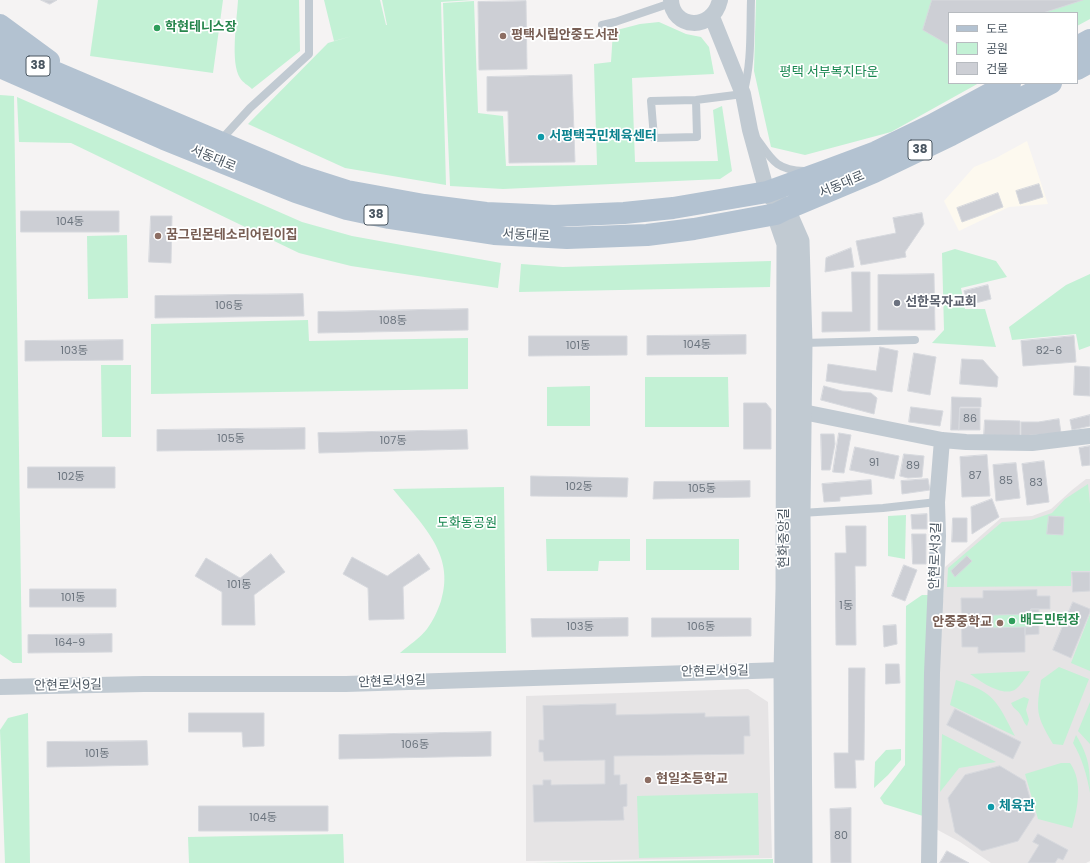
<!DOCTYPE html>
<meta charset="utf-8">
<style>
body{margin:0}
#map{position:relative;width:1090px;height:863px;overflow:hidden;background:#f5f3f3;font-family:Poppins,"Noto Sans KR",sans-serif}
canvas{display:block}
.legend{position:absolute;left:948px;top:12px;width:130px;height:72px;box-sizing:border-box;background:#fff;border:1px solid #b7bbc0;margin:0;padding:5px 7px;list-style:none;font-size:12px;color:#4a5661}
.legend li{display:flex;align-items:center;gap:8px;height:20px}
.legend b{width:20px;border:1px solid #b7bbc0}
</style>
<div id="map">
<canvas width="1090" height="863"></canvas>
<ul class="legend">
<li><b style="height:5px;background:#b3c2d1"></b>도로</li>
<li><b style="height:11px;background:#c3f1d5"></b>공원</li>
<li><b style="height:11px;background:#cdcfd5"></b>건물</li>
</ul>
</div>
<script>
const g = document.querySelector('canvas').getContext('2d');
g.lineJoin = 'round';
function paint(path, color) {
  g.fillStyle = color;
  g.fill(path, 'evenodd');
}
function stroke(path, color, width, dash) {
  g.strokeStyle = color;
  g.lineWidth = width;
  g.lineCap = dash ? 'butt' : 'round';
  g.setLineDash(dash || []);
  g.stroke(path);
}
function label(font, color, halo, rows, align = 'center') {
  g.font = font + ' Poppins,"Noto Sans KR",sans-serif';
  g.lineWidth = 3.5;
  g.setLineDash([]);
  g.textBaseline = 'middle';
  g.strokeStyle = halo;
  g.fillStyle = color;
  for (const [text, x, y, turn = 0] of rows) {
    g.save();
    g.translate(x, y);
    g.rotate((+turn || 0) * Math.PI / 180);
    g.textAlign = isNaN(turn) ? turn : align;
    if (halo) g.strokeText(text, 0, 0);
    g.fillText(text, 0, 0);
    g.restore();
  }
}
const commercial = new Path2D(`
 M1027 141 1048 204 1009 207 959 231 944 201 974 167 996 158Z`);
const education = new Path2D(`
 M1086 479H1090V861L1086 863H991L960 842 936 829 939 671 945 567 1001 518 1032 516 1051 509 1072 490Z
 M748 689 768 702 772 858 526 861V696Z`);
const green = new Path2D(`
 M98 0H223L213 73 90 56Z
 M238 0H299L300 51 252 89C248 85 243 83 240 78 230 63 237 19 238 0Z
 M324 0H380L386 25H387L382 0H472L441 2 446 185 345 168 248 124 328 43 352 36 334 41Z
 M756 0H1090V19L1077 26V13H949V83H979L891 132 805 155 771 147 754 71Z
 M474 1 478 113 503 116 506 166 597 165 594 64 611 62 613 31 640 24 659 22 686 34 701 37 709 47 714 74 632 78 635 162 718 161 713 110 722 106 732 171 720 179 503 189 450 186 445 71 443 3Z
 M0 95 14 96 22 663H13L0 654Z
 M17 97 302 222 352 236 501 263 498 288 351 266 299 253 71 143 19 142Z
 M127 235 128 298 88 299 87 236Z
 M955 249 996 261 1007 277 961 288 965 309H985L996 347 932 343 944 330 942 253Z
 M771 261 770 287 519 292 521 264 563 267Z
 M1090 274V346L1079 350 1076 334 1012 340 1009 327 1066 285Z
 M308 320 309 341 468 338V389L151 394V324Z
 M101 365H131V437H102Z
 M645 377H728L729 427H645Z
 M590 386V426H547V387Z
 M1088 484 1090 504V571H1071V586L947 587 948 568 1002 522 1031 520 1052 513 1065 499Z
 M504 487 506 653H400C409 645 420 638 427 629 433 621 438 610 441 601 456 553 420 523 393 489Z
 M906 515 905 559 888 556V516Z
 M546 539H630V561H599L598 571H547Z
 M646 539H739V570H646Z
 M922 595H930L923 816 884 804 880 798 905 765 906 606Z
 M1031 614V627L993 628V615Z
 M1090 614V671L1071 663Z
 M1059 667 1089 679 1063 745 1053 744C1036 715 1036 712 1041 680Z
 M1030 671C1027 676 1020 686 1016 689 1003 698 980 681 970 674Z
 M956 680C995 692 997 702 1015 736L950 705Z
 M1024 697 1029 699 1026 710 1029 720 1027 726C1023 722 1023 718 1020 714 1017 709 1014 710 1011 703Z
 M1090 702V744L1078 731Z
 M28 713 30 863H5L0 730 8 718Z
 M942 734 996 762 959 768 940 792Z
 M1076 735C1089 757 1090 767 1090 793 1087 775 1082 758 1073 743Z
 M901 749V760L888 775 874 788 875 762 886 750Z
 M1061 763H1070C1083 781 1078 808 1072 828L1038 819 1025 774Z
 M758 793 759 855 639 858 637 796Z
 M343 834 344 863H189L188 837Z
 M773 859V863H533Z`);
const building = new Path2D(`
 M41 0H57L50 4Z
 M932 0H1083L1043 13H949V44H947L923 30Z
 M526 1 527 69 479 70 478 2Z
 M572 75 575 162 509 163 508 111H487V77Z
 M1039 184 1043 197 1020 204 1016 191Z
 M998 193 1003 207 962 222 957 208Z
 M21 211H119V232H21Z
 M922 213 924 224 905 252 906 257 861 265 856 241 896 233 893 218Z
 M151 216H172L171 263 149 262Z
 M851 248 854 267 825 272 826 258Z
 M852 272H870V331L822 332V312H852Z
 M934 274 935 330H878V275Z
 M988 285 991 299 968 305 964 291Z
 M303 294 304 316 155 318V296Z
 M468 309V330L318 333V312Z
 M746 335V354L647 355V336Z
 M529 336H627V355L529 356Z
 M1074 336 1076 362 1023 366 1021 341Z
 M123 340V360L25 361V341Z
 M880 347 898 351 892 392 826 381 828 364 876 371Z
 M914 353 936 357 930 395 908 391Z
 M962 359 983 360 998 377 997 387 960 384Z
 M1075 366 1090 367V396L1074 395Z
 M824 386 842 391 871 393 877 398 874 414 821 400Z
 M952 397 981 398V407H960L959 430H951Z
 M744 403H766L771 409V449H744Z
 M911 407 943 411 940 426 909 422Z
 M960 408H980V430H959Z
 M1090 415V426L1072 430 1070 420Z
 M1059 419 1061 433 1021 436V422H1038Z
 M985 420 1020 421V436L984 435Z
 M305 428V449L157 451V430Z
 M467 430 468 449 319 453 318 433Z
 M839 433 851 435 844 473 833 472Z
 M821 434H834L835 444 830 470H822Z
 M1090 446V465L1082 466 1079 448Z
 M855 447 899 456 894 479 850 470Z
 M904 454 924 456 922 477 908 478 900 476Z
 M987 455 990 496 962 497 960 457Z
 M1044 461 1049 502 1027 505 1022 464Z
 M1016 463 1020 498 996 501 993 465Z
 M28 467H115V488H28Z
 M531 476 628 478 627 497 531 496Z
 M928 479 930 490 902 494 901 481Z
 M871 480 872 494 840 497V501L824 502 822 484Z
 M750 481V497L653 499 654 482Z
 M992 499 999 517 972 534 971 507Z
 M927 514V529H912L911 515Z
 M1049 516 1064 517 1063 535 1047 534Z
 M953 518H967V542H952Z
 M846 526H866V566H855L856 645H836L835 553H846Z
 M912 534H926V564H913Z
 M271 554 285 572 254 595 255 625H222V592L195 576 206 558 240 578Z
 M419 554 430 569 403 587 404 619 369 620 368 588 343 574 352 557 387 576Z
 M967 556 972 561 955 577 951 571Z
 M904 565 917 570 905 601 892 596Z
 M1072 572H1090V591L1073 592Z
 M30 589H116V607H30Z
 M1037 590V596H1050V609H1031V614L993 615V628L1025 627V652L978 653V647H962L961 598H983V591Z
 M1073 602 1090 609V612L1071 658 1053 650Z
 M1031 609H1039V634L1025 635V627H1031Z
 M628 618V636L532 637 531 619Z
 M652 618H751V636L652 637Z
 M896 625 897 644 884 647 883 626Z
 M112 634V652L28 653V635Z
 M886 664H899L900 683 886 684Z
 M849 668H865L864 760H855L856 788H835L834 753H848Z
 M616 704V715L705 713V717L749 716 750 736H744V754L614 756V775H620V785L627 784V806L623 807 624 820 534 822 533 785H543V780H551V785L605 784V760L544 761 543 752H539V740H544L543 706Z
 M955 709 1021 742 1013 759 947 725Z
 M189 713H264V746L243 747 242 732H189Z
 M491 732V756L339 759V735Z
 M147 741 148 765 47 767V742Z
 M1000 766 1025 781 1035 815 1018 841 982 851 955 832 948 798 965 775Z
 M199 806H328V831H199Z
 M851 808V863H831L830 809Z
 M1038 834 1068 850 1063 860 1058 858 1055 863H1028L1039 845 1033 842Z
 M947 851 969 863H940Z`);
const service = new Path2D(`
 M602 25 615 22 671 3
 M696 100 697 137 654 138 651 101 696 100 743 94C752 64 750 31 751 0
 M757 139C772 160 776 170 804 171
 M220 141 250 108 309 54V0
 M803 343 915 340
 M801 513 883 508 937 502`);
const minor = new Path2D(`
 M671 0C672 28 712 33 720 0
 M712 17 743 94 750 130 767 192
 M793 403 803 412 942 440 966 442 1032 443 1090 436
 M0 687 144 684H346L783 670
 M929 863 932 673 938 536 937 502 942 440`);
const tertiary = new Path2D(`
 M767 192 786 209 800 241 803 343 801 513 803 863
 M775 212 786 244 785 589 783 670 784 863`);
const primary = new Path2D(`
 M0 25 49 61
 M1077 47 1090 40
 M0 49 297 175 347 191 424 205 486 213 554 216 624 213 673 208 767 192 825 171 876 152 932 125 1010 83
 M0 67 164 139 296 192 347 209 389 218 494 234 567 238 647 235 694 229 776 214 786 209 874 172 951 135 1051 83
 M1077 69 1090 62`);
const markers = [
 [157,28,4,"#2e9e5b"],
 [503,36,4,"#8d6e63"],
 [541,137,4,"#0f9aa8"],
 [158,236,4,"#8d6e63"],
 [897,303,4,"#6b7280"],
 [1012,621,4,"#2e9e5b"],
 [1000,623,4,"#8d6e63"],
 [648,780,4,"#8d6e63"],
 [991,807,4,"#0f9aa8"]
];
const numberNames = [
 ["104동",70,222],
 ["106동",229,306],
 ["108동",393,321],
 ["104동",697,345],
 ["101동",578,346],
 ["103동",74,351],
 ["82-6",1049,351],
 ["86",970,419],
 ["105동",231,439],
 ["107동",393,441],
 ["91",874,463],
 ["89",913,466],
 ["87",975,476],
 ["102동",71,477],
 ["85",1006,481],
 ["83",1036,483],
 ["102동",579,487],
 ["105동",702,489],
 ["101동",239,585],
 ["101동",73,598],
 ["1동",846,606],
 ["103동",580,627],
 ["106동",701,627],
 ["164-9",70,643],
 ["106동",415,745],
 ["101동",97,754],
 ["104동",263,818],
 ["80",841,836]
];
const shields = [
 [38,66,24],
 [920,150,24],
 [376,215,24]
];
const shieldNames = [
 ["38",38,66],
 ["38",920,150],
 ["38",376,215]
];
const leisureNames = [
 ["학현테니스장",165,28],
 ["배드민턴장",1020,621]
];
const educationNames = [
 ["평택시립안중도서관",511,36],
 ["꿈그린몬테소리어린이집",166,236],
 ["안중중학교",992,623,"right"],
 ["현일초등학교",656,780]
];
const parkNames = [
 ["평택 서부복지타운",829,73],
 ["도화동공원",467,524]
];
const cultureNames = [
 ["서평택국민체육센터",549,137],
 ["체육관",999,807]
];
const streetNames = [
 ["서동대로",213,159,23],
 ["서동대로",842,185,-23],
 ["서동대로",526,236,3],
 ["현화중앙길",785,538,-90],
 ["안현로서3길",936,556,-88],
 ["안현로서9길",715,672,-1],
 ["안현로서9길",392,682,-2],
 ["안현로서9길",68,686,-1]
];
const worshipNames = [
 ["선한목자교회",905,303]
];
paint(commercial, '#fdf9ef');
paint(education, '#e6e4e5');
paint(green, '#c3f1d5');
paint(building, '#cdcfd5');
stroke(building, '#d7d9de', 1);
stroke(service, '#c1cad2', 8);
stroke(minor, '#c1cad2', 16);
stroke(tertiary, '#c1cad2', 19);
stroke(primary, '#b3c2d1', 22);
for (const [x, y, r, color] of markers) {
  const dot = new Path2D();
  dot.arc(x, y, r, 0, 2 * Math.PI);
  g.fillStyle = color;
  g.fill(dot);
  stroke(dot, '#fff', 1.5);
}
label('11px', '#6b747e', null, numberNames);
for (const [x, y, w] of shields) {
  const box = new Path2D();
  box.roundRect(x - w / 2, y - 10, w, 20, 3);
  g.fillStyle = '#fff';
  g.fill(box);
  stroke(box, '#4a5661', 1);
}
label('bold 12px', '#4a5661', null, shieldNames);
label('bold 13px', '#27864d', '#fff', leisureNames, 'left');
label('bold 13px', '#785e54', '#fff', educationNames, 'left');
label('13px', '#17864f', '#fff', parkNames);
label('bold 13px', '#0d838f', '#fff', cultureNames, 'left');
label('13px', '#4a5661', '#fff', streetNames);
label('bold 13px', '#5b616d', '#fff', worshipNames, 'left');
</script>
